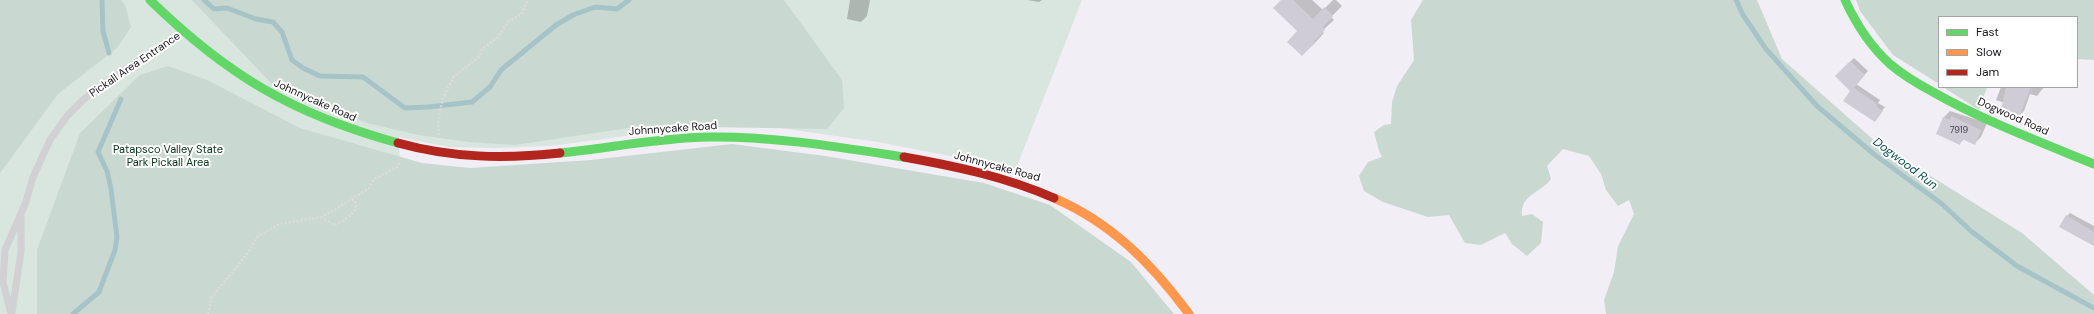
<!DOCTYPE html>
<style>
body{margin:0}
#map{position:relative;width:2094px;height:314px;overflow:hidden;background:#f2eef6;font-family:"DM Sans",sans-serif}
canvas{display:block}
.legend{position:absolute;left:1938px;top:16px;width:140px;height:72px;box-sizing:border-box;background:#fff;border:1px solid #a4a3a5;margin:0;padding:5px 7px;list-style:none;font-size:12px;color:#1b181d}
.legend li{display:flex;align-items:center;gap:8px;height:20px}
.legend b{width:20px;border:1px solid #a4a3a5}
</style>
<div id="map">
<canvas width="2094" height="314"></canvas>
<ul class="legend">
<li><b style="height:5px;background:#63d668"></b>Fast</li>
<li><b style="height:5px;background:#ff974d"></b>Slow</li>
<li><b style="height:5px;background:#b3261e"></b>Jam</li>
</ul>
</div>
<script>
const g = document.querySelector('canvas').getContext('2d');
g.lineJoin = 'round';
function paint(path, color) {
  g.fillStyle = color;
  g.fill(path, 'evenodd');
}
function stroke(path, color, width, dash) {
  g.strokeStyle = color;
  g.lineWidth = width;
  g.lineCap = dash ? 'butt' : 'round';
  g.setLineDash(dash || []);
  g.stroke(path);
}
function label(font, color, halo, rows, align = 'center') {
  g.font = font + ' "DM Sans",sans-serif';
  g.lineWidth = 4;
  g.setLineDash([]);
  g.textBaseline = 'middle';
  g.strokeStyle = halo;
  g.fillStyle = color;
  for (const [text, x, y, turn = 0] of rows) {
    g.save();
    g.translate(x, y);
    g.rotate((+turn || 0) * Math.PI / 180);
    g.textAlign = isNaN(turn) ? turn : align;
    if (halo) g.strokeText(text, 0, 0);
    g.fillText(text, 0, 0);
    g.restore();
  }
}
const green = new Path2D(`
 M0 0H1082L1014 174 955 157 878 142 752 124 699 126 551 146 496 148 448 147 399 137 405 314H0Z`);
const forest = new Path2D(`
 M0 0H121L125 5 131 27 117 48 58 94 0 173Z
 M192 0H784L842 80 844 108 827 129 642 126 515 145 468 142 418 135 367 123 271 83Z
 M1423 0H1757L1782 59 1876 142 2022 233 2094 295V314H1606L1604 300 1614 272 1618 246 1634 214 1629 200 1618 206 1606 190 1601 174 1589 156 1563 149 1547 166 1551 179C1540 194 1520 194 1522 216L1532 214 1543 222 1541 243 1527 256 1512 244 1505 233 1481 245 1465 243 1449 215 1428 217 1383 202 1364 191 1359 176 1368 162 1382 157 1379 151 1374 132 1384 125 1391 124 1392 102 1397 86 1414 60 1411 20Z
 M1856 0H2094V60L2077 59V17H1939V84L1893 55 1860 11Z
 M168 66 207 80 300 128 422 163 470 168 591 160 732 144 825 156 984 183 1050 205 1131 262 1174 314H37V250L80 133 140 75Z
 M1943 87H1987L1979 110Z`);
const shadow = new Path2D(`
 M850 0H870L867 16 861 22 847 19Z
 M1027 0H1042L1039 2Z
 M1282 0H1312L1323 10 1333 0H1336L1342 6 1331 17 1334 20 1322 31 1324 33 1312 46 1299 31Z
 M1854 58 1868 71 1856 84 1880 100 1878 103 1885 107 1875 120 1851 91 1836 76Z
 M2001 87H2044L2037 96 2030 94 2024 111 2019 116 2005 103 1996 100Z
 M1950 111 1987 123 1981 137 1975 143 1964 139 1959 144 1937 133 1944 117Z
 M2070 213 2094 226V245L2067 216Z`);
const stream = new Path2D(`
 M102 0 103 31 109 53
 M204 0 214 9 227 8 256 19 273 22 282 32 292 60 303 68 320 76 363 77 405 108 428 107 472 102 490 87 501 70 556 25 573 15 595 7 617 9 629 0
 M1736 0 1743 15 1766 49 1817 106 1875 155 1942 204 1971 231 2017 266 2094 308
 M73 314 99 292 115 250 117 237 111 189 107 171 98 152 121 99`);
const building = new Path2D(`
 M1281 0H1293L1313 19 1324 7 1333 16 1323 27 1325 30 1314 41 1315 43 1302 56 1287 42 1297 31 1273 8Z
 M1850 61 1865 75 1854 88 1877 104 1876 106 1883 111 1875 122 1843 101 1850 91 1835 76Z
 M2006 87H2031L2019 117 2001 110Z
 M1951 116 1981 130 1975 145 1962 139 1960 145 1936 134 1943 117 1950 120Z
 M2066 215 2094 232V246L2059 227Z`);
const path = new Path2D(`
 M439 135 438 121 443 98 454 76 479 57 482 49 497 38 509 21 521 15 528 0
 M321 217 334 225C343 221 351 216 356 208L355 201 351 199
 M208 314 212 297 247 254 258 236 279 224 321 217 338 208 369 188 374 179 397 167 400 162`);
const lane = new Path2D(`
 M12 312 21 252V217
 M11 314 3 282 5 250 26 202 33 177 50 140 67 116 84 99 103 84 181 33`);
const fast = new Path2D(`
 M150 0C228 76 293 114 398 143
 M1845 0C1856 24 1870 46 1890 64 1903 75 1918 84 1933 92 1984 121 2040 142 2094 164
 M560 153C609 148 658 138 708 137 773 136 839 147 904 157`);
const slow = new Path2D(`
 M1054 198C1112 223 1152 264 1189 314`);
const jam = new Path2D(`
 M398 143C452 158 504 159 560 153
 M904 157C955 166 1006 177 1054 198`);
const numberNames = [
 ["7919",1959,131]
];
const streetNames = [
 ["Pickall Area Entrance",135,65,-34],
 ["Johnnycake Road",315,101,24],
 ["Dogwood Road",2013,117,24],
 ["Johnnycake Road",673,129,-4],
 ["Johnnycake Road",997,167,15]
];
const parkNames = [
 ["Patapsco Valley State",168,150],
 ["Park Pickall Area",168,163]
];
const waterNames = [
 ["Dogwood Run",1905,164,37]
];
paint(green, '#d9e5df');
paint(forest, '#c9d9d1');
paint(shadow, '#0003');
stroke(stream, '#a6c4c7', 5);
paint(building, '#d0ccd6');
stroke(path, '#dbdadc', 2.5, [2, 2]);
stroke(lane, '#d1d0d2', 7);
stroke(fast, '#63d668', 9);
stroke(slow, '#ff974d', 9);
stroke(jam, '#b3261e', 9);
label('9px', '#48454b', null, numberNames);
label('11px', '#1b181d', '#fff', streetNames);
label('11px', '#06321c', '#fff', parkNames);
label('italic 12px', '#0a4d50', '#fff', waterNames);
</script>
